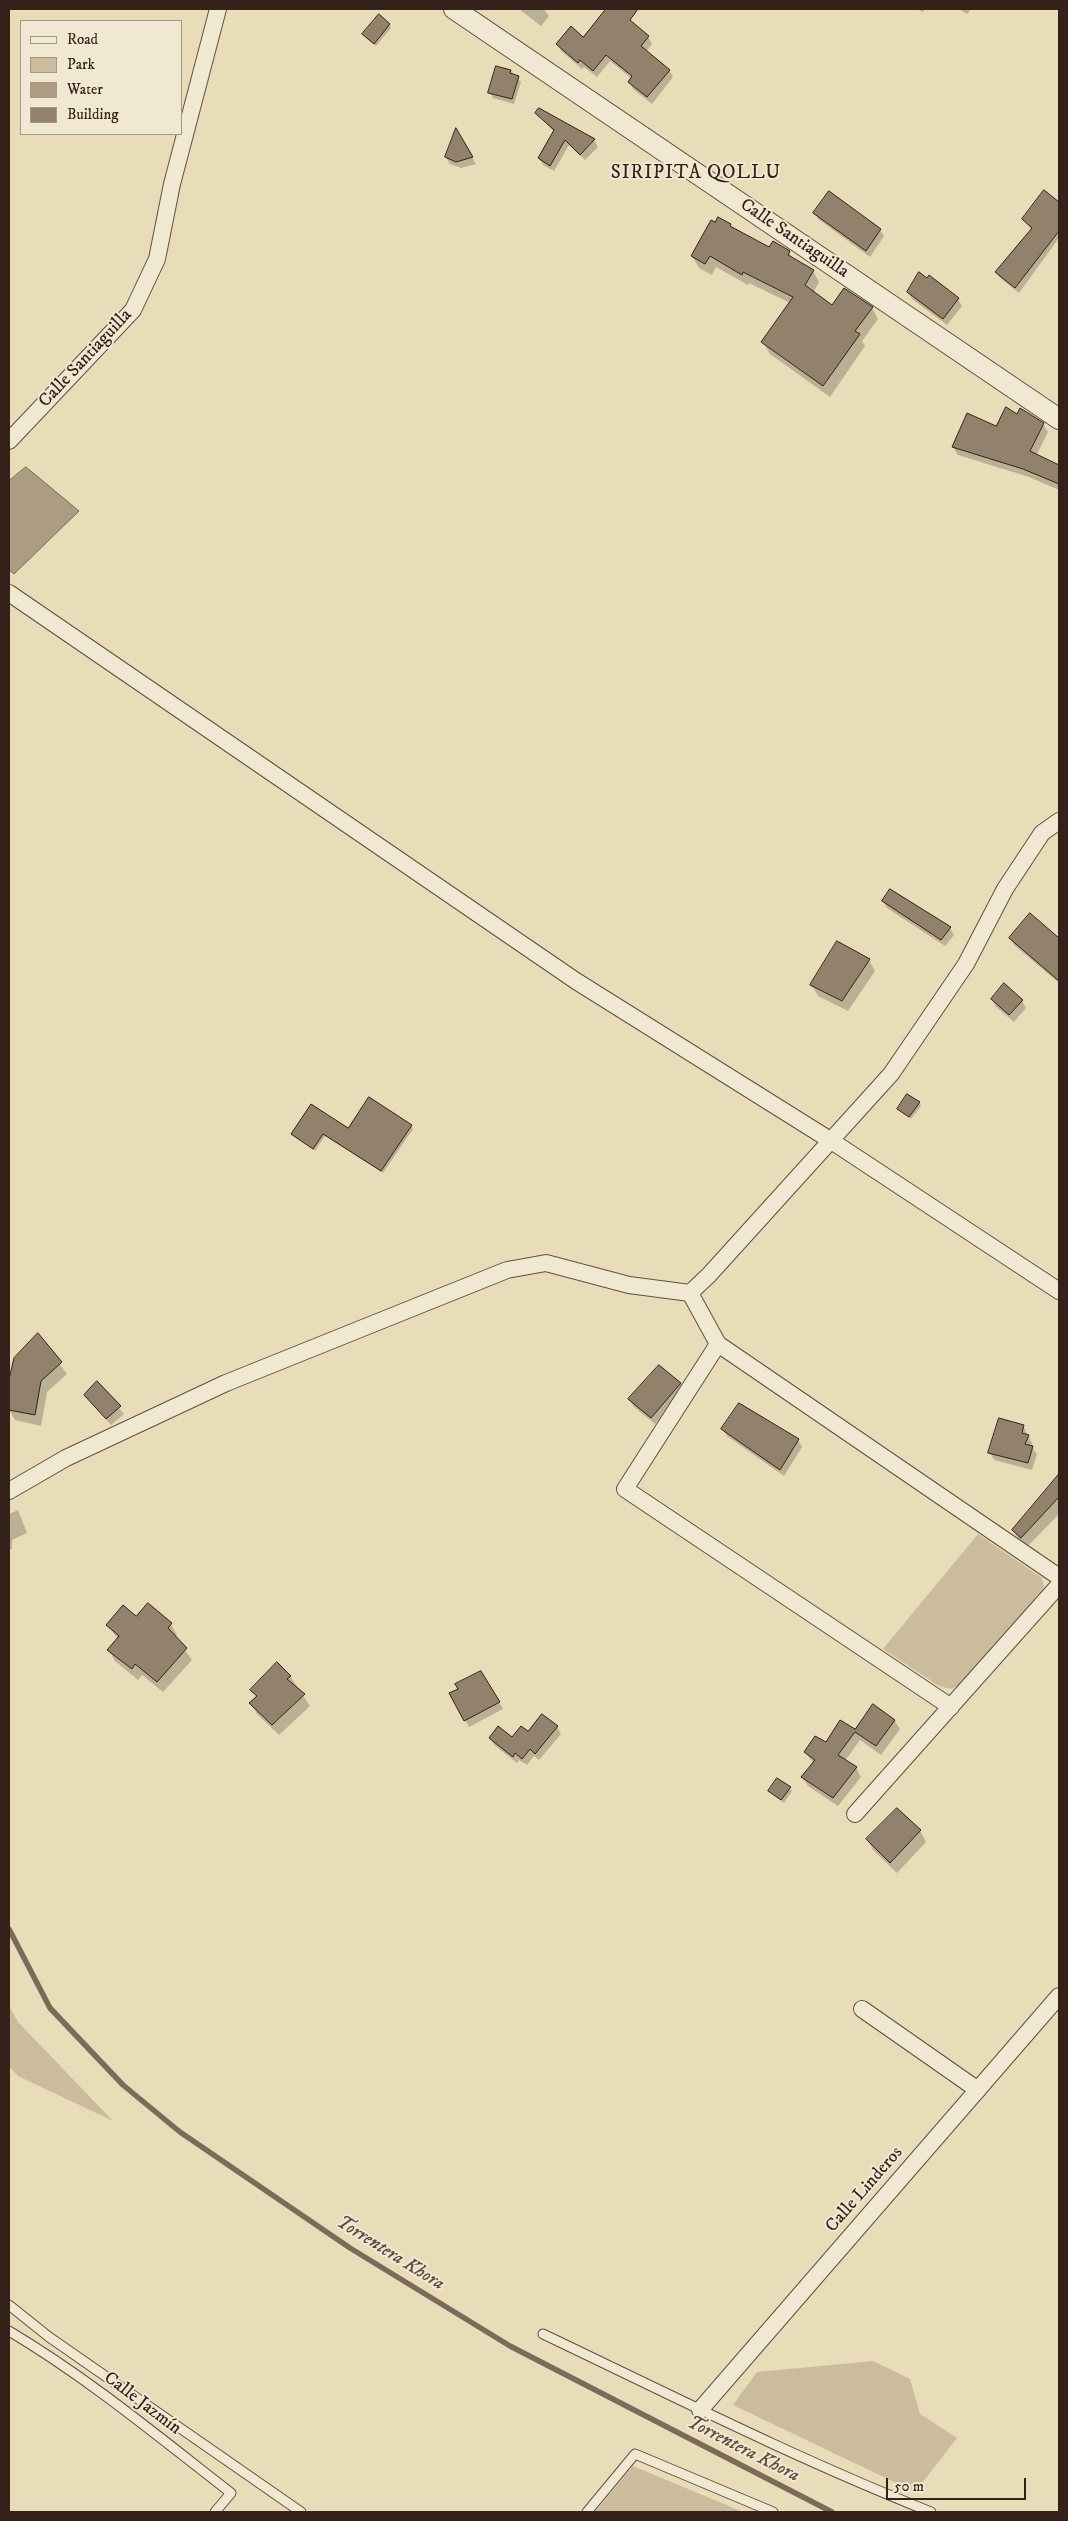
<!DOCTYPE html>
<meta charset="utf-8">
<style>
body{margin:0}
#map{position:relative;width:1068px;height:2521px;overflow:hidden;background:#e9dcb8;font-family:"IM FELL DW Pica",serif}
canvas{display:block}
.frame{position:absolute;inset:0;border:10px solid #33211a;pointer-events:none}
.legend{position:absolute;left:20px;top:20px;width:162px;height:115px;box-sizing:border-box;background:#f1e8d1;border:1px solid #a59888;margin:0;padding:6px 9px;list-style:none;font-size:15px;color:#33211a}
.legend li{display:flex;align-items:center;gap:10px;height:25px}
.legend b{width:25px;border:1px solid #a59888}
.scale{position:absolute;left:886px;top:2478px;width:140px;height:22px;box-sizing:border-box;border:2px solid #33211a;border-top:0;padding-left:6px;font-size:15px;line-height:18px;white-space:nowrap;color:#33211a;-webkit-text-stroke:4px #f1e8d1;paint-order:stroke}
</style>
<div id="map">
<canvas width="1068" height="2521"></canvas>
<div class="frame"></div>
<ul class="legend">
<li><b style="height:6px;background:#f1e8d1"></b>Road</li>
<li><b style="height:14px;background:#cabc9d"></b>Park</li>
<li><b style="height:14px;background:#ab9c82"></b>Water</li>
<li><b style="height:14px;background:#92826c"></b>Building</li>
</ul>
<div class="scale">50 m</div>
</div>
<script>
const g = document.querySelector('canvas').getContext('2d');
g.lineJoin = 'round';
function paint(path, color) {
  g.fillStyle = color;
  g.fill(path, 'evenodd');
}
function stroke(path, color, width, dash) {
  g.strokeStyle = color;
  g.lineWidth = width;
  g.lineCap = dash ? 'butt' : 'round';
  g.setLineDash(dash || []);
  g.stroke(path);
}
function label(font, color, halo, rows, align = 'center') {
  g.font = font + ' "IM FELL DW Pica",serif';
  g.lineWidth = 4;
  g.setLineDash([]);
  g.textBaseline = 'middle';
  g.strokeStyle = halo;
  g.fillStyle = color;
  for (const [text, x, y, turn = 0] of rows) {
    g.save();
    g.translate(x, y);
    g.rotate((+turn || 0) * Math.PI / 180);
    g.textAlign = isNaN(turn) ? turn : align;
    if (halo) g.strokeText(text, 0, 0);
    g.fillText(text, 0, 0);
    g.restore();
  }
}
const green = new Path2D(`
 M978 1534 1042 1578 1044 1588 961 1684 951 1689 939 1686 883 1649Z
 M9 2006 18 2022 113 2121 18 2076 9 2066Z
 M873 2361 910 2379 920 2414 957 2438 915 2492 733 2405 757 2372Z
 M633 2466 743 2512H595Z`);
const water = new Path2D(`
 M26 467 79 511 14 574 9 570V481Z`);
const shadow = new Path2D(`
 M519 9H544L549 16 541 26Z
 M916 9H925L923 12Z
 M959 9H971L967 14Z
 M622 15 648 37 652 44 646 52 669 70 673 77 652 104 633 89 629 82 632 79 610 61 597 77 584 67 582 69 561 51 557 44 583 38Z
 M389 25 391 28 376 46 364 34Z
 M511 71 521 82 514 104 493 98 490 92Z
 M537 113 594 140 598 147 585 160 569 145 554 171 543 165 539 158 554 132Z
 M456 131 476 164 461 168 450 164 446 157Z
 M1044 192 1059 204V238L1019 293 1000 278 996 272 1032 230 1023 219Z
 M815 213 880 230 884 236 870 257 818 219Z
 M730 225 732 229 770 249 789 252 793 259 813 271 819 282 813 293 832 306 872 308 878 319 862 341 865 346 830 397 770 354 763 342 790 303 749 283 748 285 716 267 712 275 699 268 692 256Z
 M908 292 958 299 962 306 947 325 912 299Z
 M1017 416 1043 424 1048 432 1036 456 1059 466V490L1029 477 958 455 953 447Z
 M883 901 950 928 954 935 945 946 887 908Z
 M1030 914 1059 939V983L1014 945 1010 938Z
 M869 960 875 971 848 1011 818 996 812 985Z
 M992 999 1022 1001 1026 1008 1014 1022 996 1007Z
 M919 1103 921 1106 911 1119 898 1109Z
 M411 1126 413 1129 383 1173 325 1136 315 1151 292 1134Z
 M38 1335 67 1374 47 1392 41 1426 15 1420 9 1409V1383L16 1358Z
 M97 1383 124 1414 111 1425 85 1395Z
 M680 1383 685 1390 655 1424 634 1407 630 1400Z
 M1023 1426 1032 1443 1031 1447 1037 1454 1032 1470 994 1460 990 1453Z
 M723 1429 798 1440 802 1447 784 1476 727 1436Z
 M1059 1476V1514L1027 1547 1019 1540 1013 1530Z
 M18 1510 27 1533 12 1540V1549H9V1514Z
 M171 1624 177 1635 175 1637 192 1660 163 1692 142 1675 138 1680 115 1661 109 1650 118 1639 108 1625Z
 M481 1673 503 1709 469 1727 450 1694Z
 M290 1676 310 1706 279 1735 257 1714 251 1703 257 1698 252 1690Z
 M894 1720 900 1729 881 1755 860 1740 845 1761 856 1768 861 1777 838 1806 808 1786 803 1778 814 1764 805 1752 856 1731Z
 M557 1727 561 1734 539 1760 534 1756 527 1765 519 1760 517 1763 494 1745 490 1738 513 1739Z
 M777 1780 792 1791 784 1803 770 1791Z
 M920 1831 926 1842 897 1873 873 1850 867 1839Z`);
const stream = new Path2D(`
 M9 1929 50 2008 123 2085 180 2132 350 2248 510 2346 832 2512`);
const building = new Path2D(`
 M606 9H638L630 20 649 36 641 46 670 70 647 97 628 82 632 76 606 55 593 71 580 60 578 63 556 44 571 26 583 37Z
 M379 14 390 24 374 44 362 34Z
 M496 66 511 70 510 73 519 76 512 99 488 93Z
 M539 108 566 123 595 139 580 155 565 140 550 166 538 158 554 130 535 113Z
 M456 128 473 157 456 162 445 157Z
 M1044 190 1059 202V231L1015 288 995 272 1032 228 1022 219Z
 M829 191 881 229 866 251 813 213Z
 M718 217 731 224 730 226 769 247 773 241 790 251 788 255 814 270 805 285 832 305 844 288 873 307 855 331 860 334 823 386 761 342 793 297 743 272 742 275 710 256 705 264 691 256 711 220 715 222Z
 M919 272 927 278 929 275 959 298 943 319 907 292Z
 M1006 407 1017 414 1020 408 1044 423 1030 451 1059 465V484L1023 469 952 447 967 413 996 426Z
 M890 889 951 927 941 940 882 901Z
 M1030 913 1059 938V981L1009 938Z
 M837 941 870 959 842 1001 810 985Z
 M1004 983 1023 1000 1009 1015 991 999Z
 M907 1094 920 1102 909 1117 897 1109Z
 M369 1097 412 1125 381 1171 323 1134 313 1149 291 1134 311 1104 348 1128Z
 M38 1333 62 1362 41 1381 35 1415 9 1410V1379L14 1358Z
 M659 1365 681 1383 651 1418 628 1399Z
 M97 1381 121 1406 106 1419 84 1395Z
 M739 1403 799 1439 780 1470 721 1429Z
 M999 1418 1024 1425 1022 1433 1029 1435 1025 1444 1033 1446 1028 1463 988 1453Z
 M1059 1474V1497L1021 1538 1012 1530Z
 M148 1603 172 1623 168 1628 187 1648 157 1682 135 1664 132 1669 107 1650 119 1636 106 1625 123 1605 136 1616Z
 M277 1662 291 1676 287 1679 305 1694 272 1725 249 1703 257 1696 250 1690Z
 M481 1671 500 1702 464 1721 449 1693 458 1689 455 1684Z
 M873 1704 895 1720 876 1746 855 1732 838 1755 857 1767 833 1798 801 1777 815 1760 804 1752 815 1736 826 1742 840 1720 855 1729Z
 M542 1714 558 1726 535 1754 530 1749 522 1759 515 1753 513 1757 489 1738 498 1726 512 1737 521 1726 528 1731Z
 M777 1778 791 1787 781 1800 768 1791Z
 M897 1808 921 1830 890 1863 866 1839Z`);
const service = new Path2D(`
 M9 2305 49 2337 301 2512
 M9 2331C88 2378 159 2437 231 2493L215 2512
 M543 2334C671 2395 799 2460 931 2512
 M587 2512 635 2454 773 2512`);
const minor = new Path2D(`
 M9 441 133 310 157 259 172 184 218 9
 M9 593 576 981 830 1140 1059 1291
 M690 1293 718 1344 1059 1577
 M718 1344 625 1489 951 1707
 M9 1491 66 1458 226 1383 507 1270 546 1263 629 1285 690 1293 709 1275 891 1074 966 964 1005 889 1042 833 1059 821
 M855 1814 1059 1585
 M862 2009 978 2090
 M700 2410 1059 1996`);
const tertiary = new Path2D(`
 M454 9 1059 419`);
const streetNames = [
 ["Calle Santiaguilla",794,239,34],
 ["Calle Santiaguilla",86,359,-47],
 ["Calle Linderos",865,2190,-49],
 ["Calle Jazmín",142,2404,37]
];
const neighbourhoodNames = [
 ["SIRIPITA QOLLU",696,174]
];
const waterNames = [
 ["Torrentera Khora",390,2254,32],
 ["Torrentera Khora",743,2450,27]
];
paint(green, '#cabc9d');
paint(water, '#ab9c82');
stroke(water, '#7b6b58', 1);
paint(shadow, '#0003');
stroke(stream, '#7b6b58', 5.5);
paint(building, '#92826c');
stroke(building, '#33211a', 1);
stroke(service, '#605042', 11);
stroke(minor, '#605042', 18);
stroke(tertiary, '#605042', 22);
stroke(service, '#f1e8d1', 9);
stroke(minor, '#f1e8d1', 16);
stroke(tertiary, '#f1e8d1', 20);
label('18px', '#33211a', '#f1e8d1', streetNames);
g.letterSpacing = '1px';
label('19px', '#33211a', '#f1e8d1', neighbourhoodNames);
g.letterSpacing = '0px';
label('italic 19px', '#5d4c3e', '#f1e8d1', waterNames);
</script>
